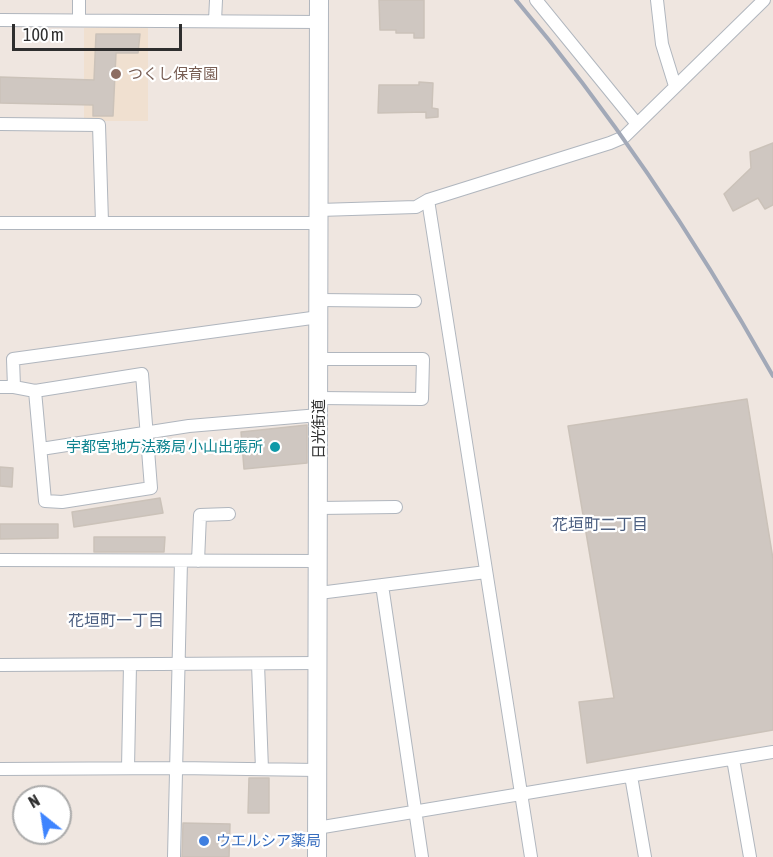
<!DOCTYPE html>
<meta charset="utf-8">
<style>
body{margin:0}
#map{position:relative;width:773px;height:857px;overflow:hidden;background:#efe6e0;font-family:"Asap Condensed",sans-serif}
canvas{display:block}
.north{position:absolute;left:12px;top:785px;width:60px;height:60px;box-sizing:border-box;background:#fff;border:2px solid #ababab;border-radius:50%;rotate:330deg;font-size:16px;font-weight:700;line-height:24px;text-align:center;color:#2e2e2e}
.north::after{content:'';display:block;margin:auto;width:21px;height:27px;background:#3e84fe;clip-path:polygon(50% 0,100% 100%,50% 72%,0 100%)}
.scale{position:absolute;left:12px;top:24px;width:170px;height:27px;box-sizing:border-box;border:3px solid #2e2e2e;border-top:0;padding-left:8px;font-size:18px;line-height:21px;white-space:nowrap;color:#2e2e2e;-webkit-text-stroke:4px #fff;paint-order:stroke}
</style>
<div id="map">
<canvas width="773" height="857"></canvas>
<div class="north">N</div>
<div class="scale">100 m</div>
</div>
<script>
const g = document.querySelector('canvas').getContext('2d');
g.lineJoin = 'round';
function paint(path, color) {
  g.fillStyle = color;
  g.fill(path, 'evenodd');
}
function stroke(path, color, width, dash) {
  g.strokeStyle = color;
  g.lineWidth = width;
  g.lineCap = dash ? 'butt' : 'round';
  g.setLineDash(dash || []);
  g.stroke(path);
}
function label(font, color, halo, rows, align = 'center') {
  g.font = font + ' "Asap Condensed","Noto Sans JP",sans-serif';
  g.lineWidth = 4.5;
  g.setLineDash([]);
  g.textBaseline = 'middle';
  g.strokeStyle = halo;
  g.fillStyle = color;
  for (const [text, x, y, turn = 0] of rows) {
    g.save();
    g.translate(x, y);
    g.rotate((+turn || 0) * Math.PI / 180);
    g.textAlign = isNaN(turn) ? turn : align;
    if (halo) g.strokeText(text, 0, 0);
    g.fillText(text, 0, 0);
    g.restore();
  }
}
const education = new Path2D(`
 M148 27V121H84V28Z`);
const building = new Path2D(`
 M379 0H424V38H414V33H396V30H380Z
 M96 34H140L138 53H116L113 116H93V105L0 103V77L94 80Z
 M419 82 433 83 432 108 438 109V117L426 118V112L378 113 379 85H419Z
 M773 143V205L765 209 758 198 733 211 724 194 751 168 750 152Z
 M747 399 773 559V730L587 763 579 702 614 698 568 426Z
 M307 425V463L244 469 241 432Z
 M0 467 13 468 12 487 0 486Z
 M160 498 163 513 74 527 72 512Z
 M0 524H58V538L0 539Z
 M94 537H165L164 552H94Z
 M249 778H269V813H248Z
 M183 823 230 824 229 857H182Z`);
const street = new Path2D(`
 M79 0V20
 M536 0 637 124
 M657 0 662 44 675 86
 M0 20 319 22
 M215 21 216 0
 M0 124 99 125 102 222
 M428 200 531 857
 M319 210 416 207 428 200 610 143 624 137 764 0
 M0 223H319
 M319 300 415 301
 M319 359H423L422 399 319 398
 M0 387H14L13 359 319 317
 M14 387 35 391 142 374 151 488 62 502 45 501 35 391
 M41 449 189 426 319 415
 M319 508 396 507
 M0 560 319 561
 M198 561 200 515 229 514
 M382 585 422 857
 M319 593 486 572
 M258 664 262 769
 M0 665 318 663
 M733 759 750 857
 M128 768 130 665
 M0 769 177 768 318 770
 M631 776 645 857
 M317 828 773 752
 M174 857 181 561`);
const secondary = new Path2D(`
 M317 857 319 0`);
const rail = new Path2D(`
 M516 0C615 117 698 243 773 376`);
const markers = [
 [116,74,6,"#8d6e63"],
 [275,447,6,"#0f9aa8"],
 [204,841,6,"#3f7fe0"]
];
const educationNames = [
 ["つくし保育園",128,74]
];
const streetNames = [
 ["日光街道",319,429,-90]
];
const cultureNames = [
 ["宇都宮地方法務局 小山出張所",263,447]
];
const shopNames = [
 ["ウエルシア薬局",216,841]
];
const neighbourhoodNames = [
 ["花垣町二丁目",600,525],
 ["花垣町一丁目",116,621]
];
paint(education, '#f0e0d0');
paint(building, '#cfc7c1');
stroke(building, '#cbc2b9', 1.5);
stroke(street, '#b0b6be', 14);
stroke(secondary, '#b0b6be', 20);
stroke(street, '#fff', 12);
stroke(secondary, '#fff', 18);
stroke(rail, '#a2a9b8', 4);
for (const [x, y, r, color] of markers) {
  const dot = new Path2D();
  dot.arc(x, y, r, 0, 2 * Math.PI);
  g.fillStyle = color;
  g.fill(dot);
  stroke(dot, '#fff', 2);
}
label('15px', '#785e54', '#fff', educationNames, 'left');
label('15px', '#2e2e2e', '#fff', streetNames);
label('15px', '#0d838f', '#fff', cultureNames, 'right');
label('15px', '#366cbe', '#fff', shopNames, 'left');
label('16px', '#4c5f81', '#fff', neighbourhoodNames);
</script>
